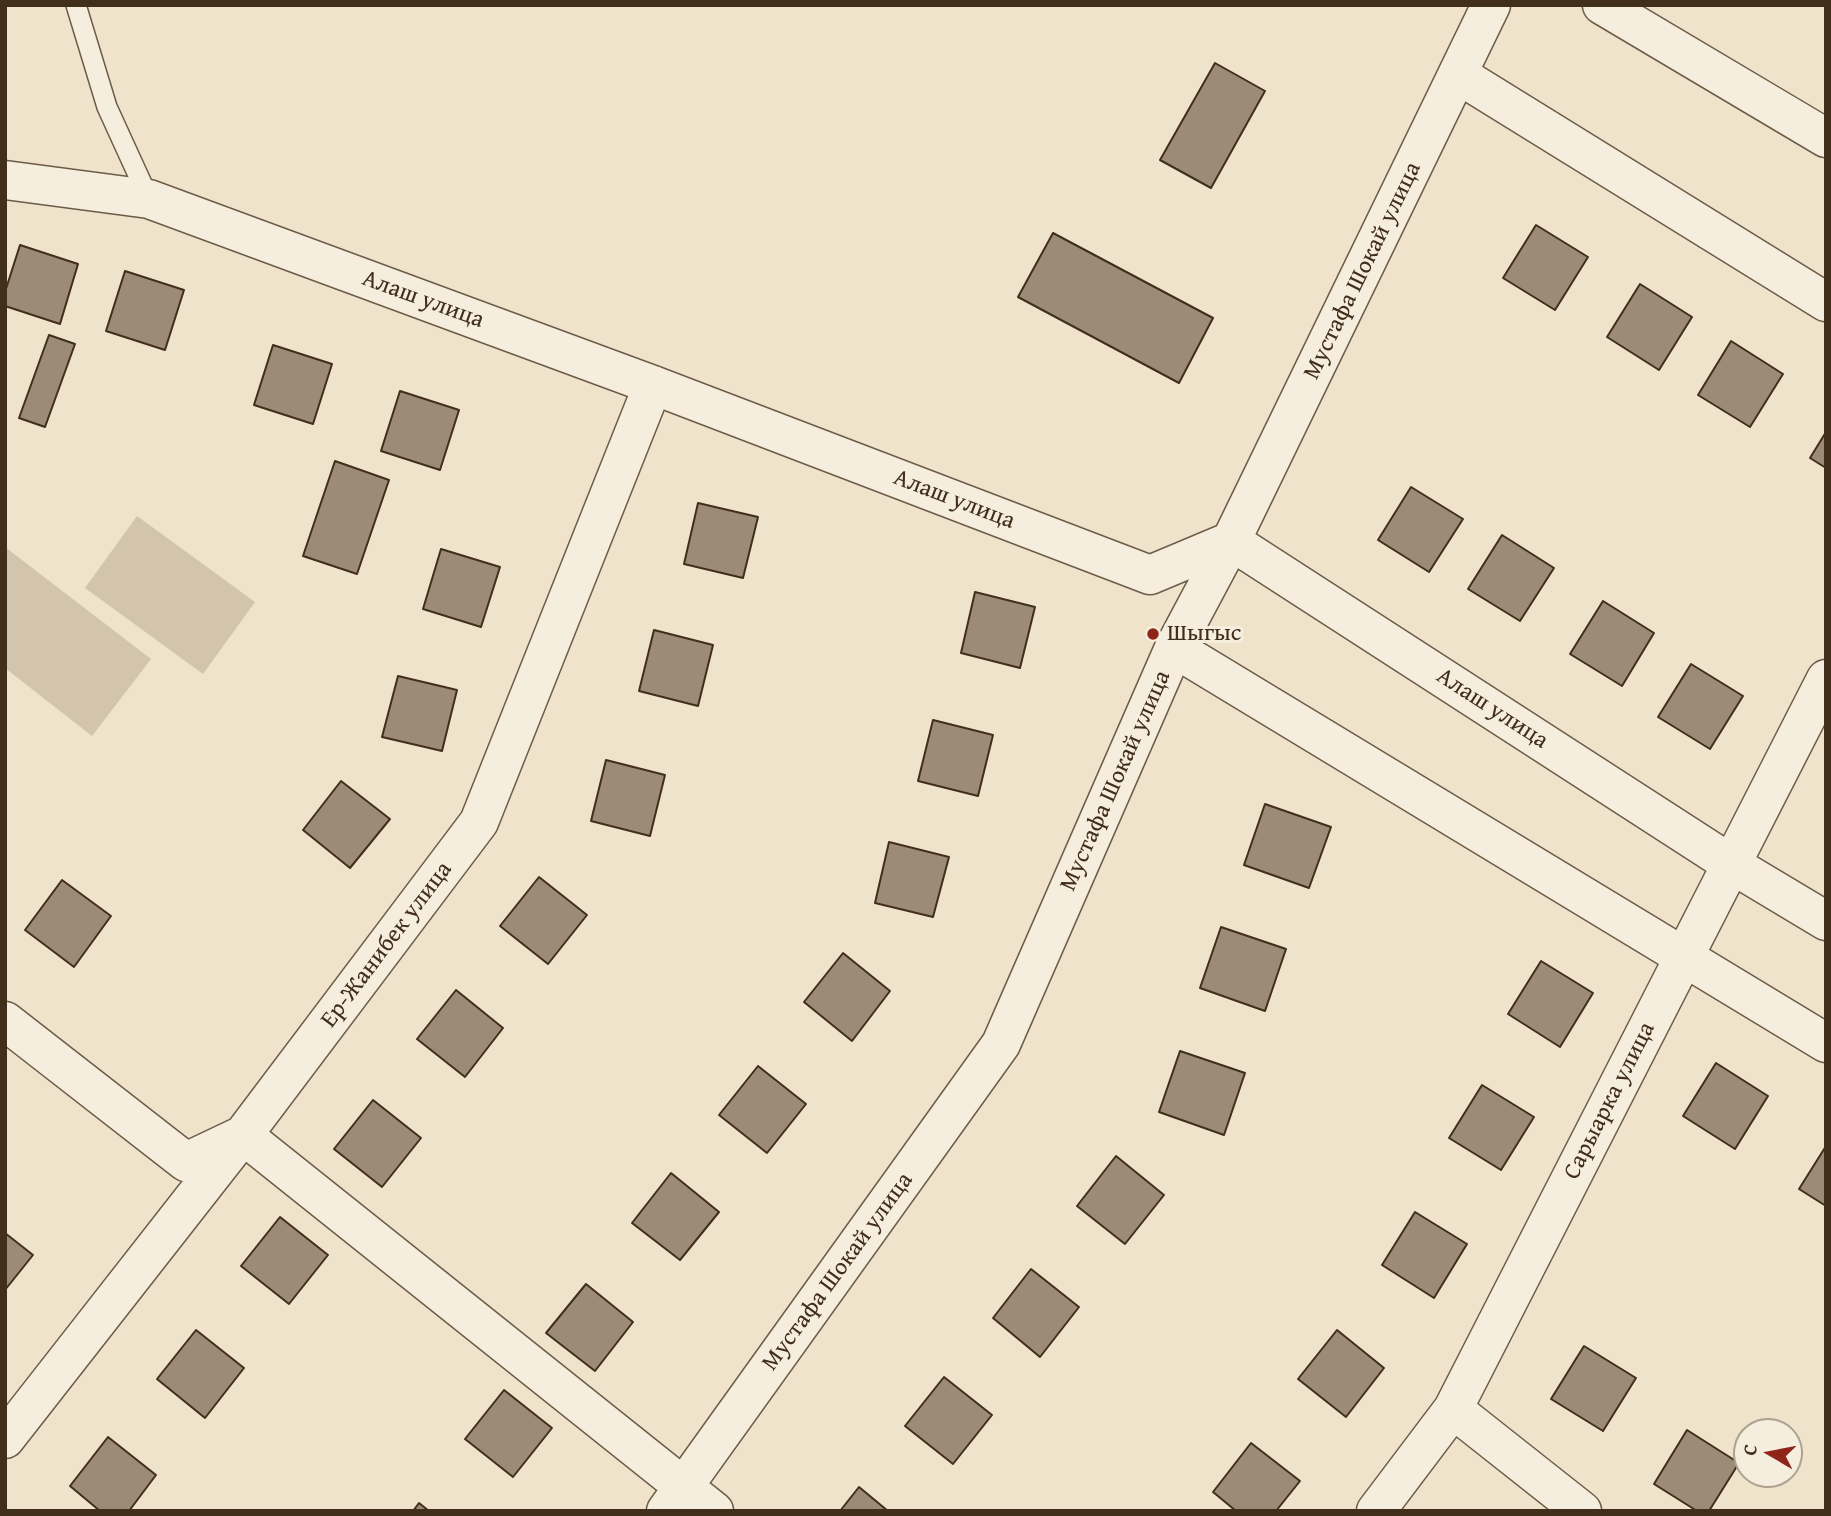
<!DOCTYPE html>
<meta charset="utf-8">
<style>
body{margin:0}
#map{position:relative;width:1831px;height:1516px;overflow:hidden;background:#f0e3cb;font-family:"Gentium Book Plus",serif}
canvas{display:block}
.frame{position:absolute;inset:0;border:7px solid #412e1b;pointer-events:none}
.north{position:absolute;left:1733px;top:1418px;width:70px;height:70px;box-sizing:border-box;background:#f5eddd;border:2px solid #ada18f;border-radius:50%;rotate:280deg;font-size:19px;font-weight:700;line-height:28px;text-align:center;color:#412e1b}
.north::after{content:'';display:block;margin:auto;width:24px;height:32px;background:#8f2418;clip-path:polygon(50% 0,100% 100%,50% 72%,0 100%)}
</style>
<div id="map">
<canvas width="1831" height="1516"></canvas>
<div class="frame"></div>
<div class="north">С</div>
</div>
<script>
const g = document.querySelector('canvas').getContext('2d');
g.lineJoin = 'round';
function paint(path, color) {
  g.fillStyle = color;
  g.fill(path, 'evenodd');
}
function stroke(path, color, width, dash) {
  g.strokeStyle = color;
  g.lineWidth = width;
  g.lineCap = dash ? 'butt' : 'round';
  g.setLineDash(dash || []);
  g.stroke(path);
}
function label(font, color, halo, rows, align = 'center') {
  g.font = font + ' "Gentium Book Plus",serif';
  g.lineWidth = 6;
  g.setLineDash([]);
  g.textBaseline = 'middle';
  g.strokeStyle = halo;
  g.fillStyle = color;
  for (const [text, x, y, turn = 0] of rows) {
    g.save();
    g.translate(x, y);
    g.rotate((+turn || 0) * Math.PI / 180);
    g.textAlign = isNaN(turn) ? turn : align;
    if (halo) g.strokeText(text, 0, 0);
    g.fillText(text, 0, 0);
    g.restore();
  }
}
const green = new Path2D(`
 M137 516 255 602 203 674 85 588Z
 M5 547 151 659 92 736 5 668Z`);
const building = new Path2D(`
 M1215 63 1265 91 1211 188 1160 160Z
 M1536 225 1588 257 1555 310 1503 278Z
 M1053 233 1213 318 1179 383 1018 297Z
 M20 245 78 264 60 324 5 306V292Z
 M125 271 184 290 165 350 106 331Z
 M1640 284 1692 317 1659 370 1607 337Z
 M49 335 75 344 45 427 19 418Z
 M1731 341 1783 374 1750 427 1698 395Z
 M273 345 332 364 313 424 254 405Z
 M400 391 459 410 440 470 381 451Z
 M1826 432V468L1810 458Z
 M335 461 389 480 357 574 303 556Z
 M1411 487 1463 519 1429 572 1378 540Z
 M698 503 758 517 743 578 684 564Z
 M1502 535 1554 568 1520 621 1468 589Z
 M441 549 500 567 481 627 423 609Z
 M975 592 1035 607 1020 668 961 653Z
 M1603 601 1654 633 1622 686 1570 654Z
 M654 630 713 645 698 706 639 691Z
 M1691 664 1743 696 1710 749 1658 717Z
 M398 676 457 690 442 751 382 737Z
 M933 720 993 735 978 796 918 781Z
 M606 760 665 775 650 836 591 821Z
 M341 781 390 819 350 868 303 830Z
 M1265 804 1331 827 1309 888 1244 865Z
 M889 842 949 857 933 917 875 903Z
 M539 877 587 915 548 964 500 926Z
 M62 880 111 916 74 967 25 930Z
 M1221 927 1286 949 1265 1011 1200 988Z
 M843 953 890 991 852 1041 804 1002Z
 M1541 961 1593 993 1560 1047 1508 1014Z
 M456 990 503 1028 465 1077 417 1039Z
 M1180 1051 1245 1073 1224 1135 1159 1112Z
 M1716 1063 1768 1096 1735 1149 1683 1116Z
 M758 1066 806 1104 767 1153 719 1115Z
 M1482 1085 1534 1117 1501 1170 1449 1138Z
 M373 1100 421 1138 382 1187 334 1149Z
 M1826 1146V1206L1799 1189Z
 M1116 1156 1164 1195 1125 1244 1077 1206Z
 M671 1173 719 1212 680 1260 632 1223Z
 M1415 1212 1467 1244 1434 1298 1382 1265Z
 M280 1217 328 1255 289 1304 241 1266Z
 M5 1233 33 1255 5 1290Z
 M1031 1269 1079 1307 1040 1357 993 1318Z
 M586 1284 633 1322 595 1371 546 1333Z
 M196 1330 244 1368 205 1418 157 1379Z
 M1337 1330 1384 1368 1346 1417 1298 1379Z
 M1584 1346 1636 1378 1603 1431 1551 1399Z
 M944 1377 992 1415 953 1464 905 1426Z
 M504 1390 552 1428 513 1477 465 1439Z
 M1687 1430 1739 1463 1709 1511H1697L1654 1484Z
 M108 1437 156 1475 129 1511H100L70 1486Z
 M1251 1443 1300 1481 1276 1511H1236L1213 1492Z
 M859 1487 888 1511H840Z
 M419 1503 429 1511H413Z`);
const service = new Path2D(`
 M76 5 107 107 149 199`);
const minor = new Path2D(`
 M1459 75 1826 302
 M5 180 149 199 653 385 1150 575 1231 541 1731 864 1826 921
 M1174 648 1826 1043
 M5 1021 186 1162 243 1135 714 1511
 M1453 1409 1582 1511
 M5 1439 243 1135 479 822 653 385
 M666 1511 1001 1044 1174 648 1231 541 1491 5
 M1376 1511 1453 1409 1826 679`);
const tertiary = new Path2D(`
 M1602 5 1826 138`);
const markers = [
 [1153,634,7,"#8f2418"]
];
const streetNames = [
 ["Мустафа Шокай улица",1363,271,-64],
 ["Алаш улица",423,300,20],
 ["Алаш улица",954,500,21],
 ["Алаш улица",1492,709,33],
 ["Мустафа Шокай улица",1116,781,-66],
 ["Ер-Жанибек улица",387,945,-53],
 ["Сарыарка улица",1610,1101,-63],
 ["Мустафа Шокай улица",838,1272,-54]
];
const poiNames = [
 ["Шыгыс",1167,634]
];
paint(green, '#d2c4ad');
paint(building, '#9c8c77');
stroke(building, '#412e1b', 2);
stroke(service, '#6d5b47', 22);
stroke(minor, '#6d5b47', 41);
stroke(tertiary, '#6d5b47', 41);
stroke(service, '#f5eddd', 19);
stroke(minor, '#f5eddd', 38);
stroke(tertiary, '#f5eddd', 38);
for (const [x, y, r, color] of markers) {
  const dot = new Path2D();
  dot.arc(x, y, r, 0, 2 * Math.PI);
  g.fillStyle = color;
  g.fill(dot);
  stroke(dot, '#f5eddd', 2.5);
}
label('24px', '#412e1b', '#f5eddd', streetNames);
label('24px', '#412e1b', '#f5eddd', poiNames, 'left');
</script>
